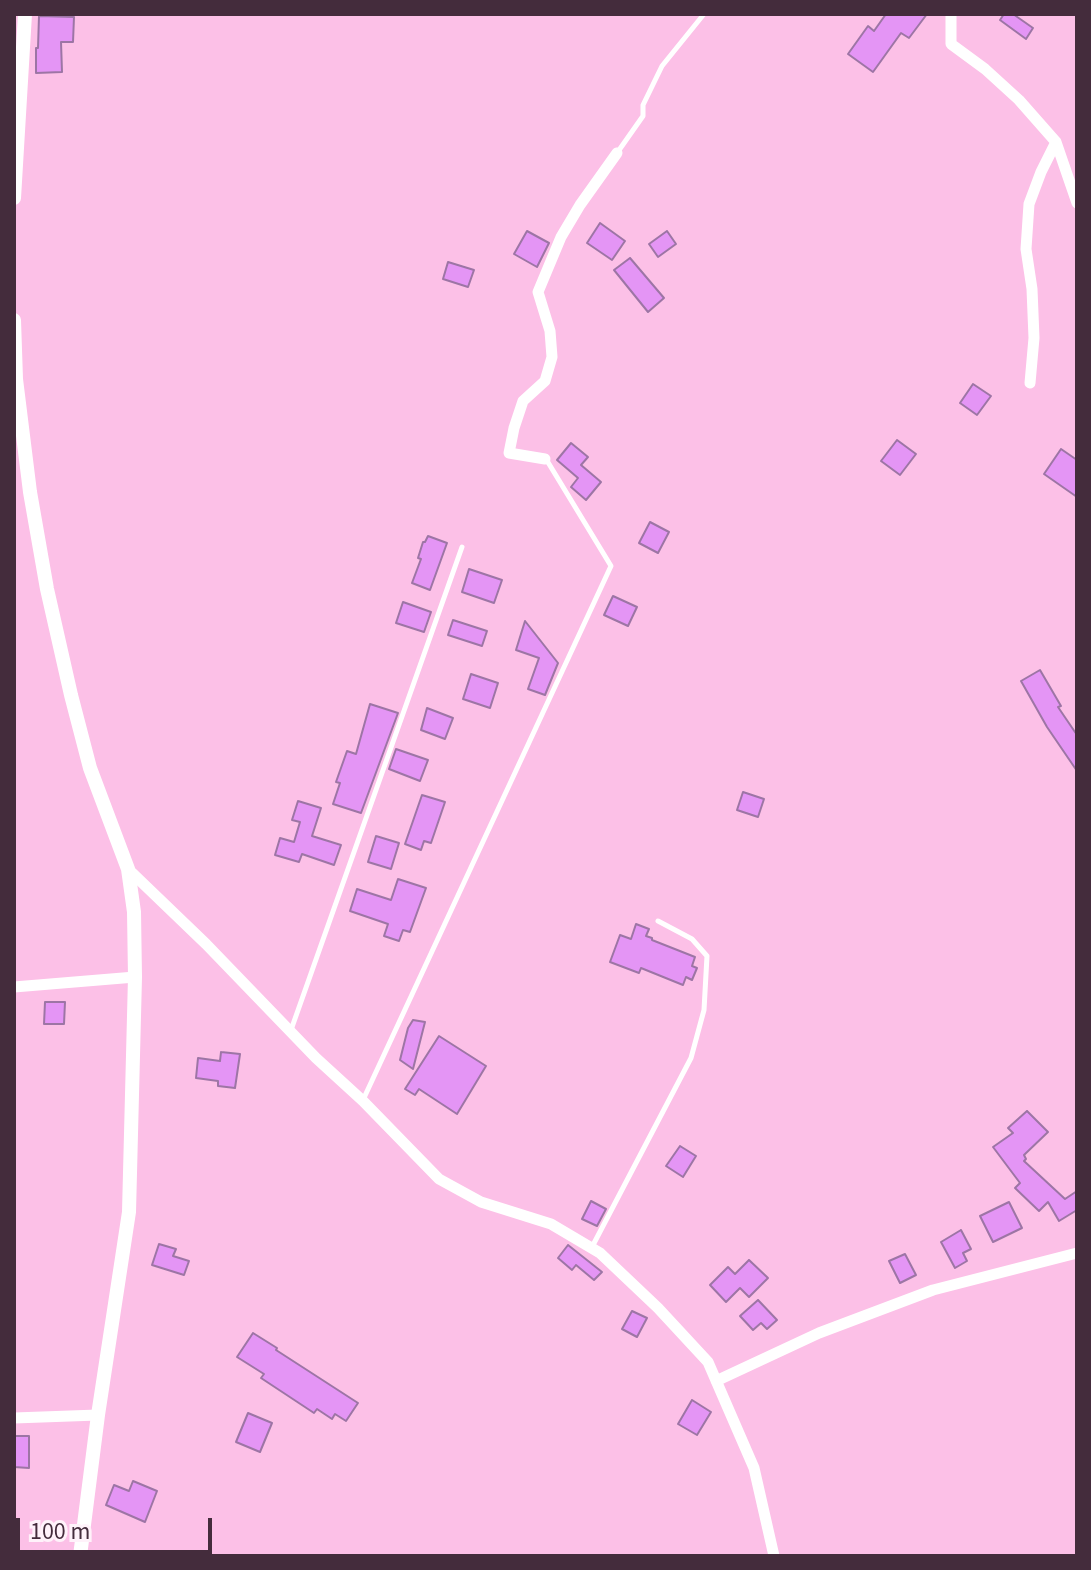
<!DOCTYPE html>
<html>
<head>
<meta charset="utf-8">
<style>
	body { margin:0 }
	#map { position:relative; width:1091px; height:1570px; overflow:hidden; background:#fcc0e7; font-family:"Source Sans 3",sans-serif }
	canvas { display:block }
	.frame { position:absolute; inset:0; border:16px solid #442c3c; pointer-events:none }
	.scale { position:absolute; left:16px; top:1518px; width:196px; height:36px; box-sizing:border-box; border:4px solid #442c3c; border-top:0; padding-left:10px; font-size:24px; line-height:28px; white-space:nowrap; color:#442c3c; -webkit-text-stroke:6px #fff2fa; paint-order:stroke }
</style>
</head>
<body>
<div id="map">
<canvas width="1091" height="1570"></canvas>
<div class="frame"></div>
<div class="scale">100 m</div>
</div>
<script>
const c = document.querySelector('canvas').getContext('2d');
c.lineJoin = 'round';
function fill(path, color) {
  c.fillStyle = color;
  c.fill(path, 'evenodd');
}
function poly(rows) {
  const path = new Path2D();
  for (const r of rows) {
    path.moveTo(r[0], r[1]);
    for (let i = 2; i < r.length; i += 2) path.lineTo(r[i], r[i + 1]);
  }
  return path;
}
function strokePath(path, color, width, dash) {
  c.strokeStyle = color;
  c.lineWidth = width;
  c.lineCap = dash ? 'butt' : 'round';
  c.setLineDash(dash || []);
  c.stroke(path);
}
const building = poly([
	[886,14,927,14,909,38,901,33,873,72,848,54,868,26,874,31,886,14],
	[1004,14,1013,14,1033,28,1026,39,1000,20,1004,14],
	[39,16,74,17,73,42,61,42,62,72,36,73,36,48,38,48,39,16],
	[600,223,625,241,612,260,587,243,600,223],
	[527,231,549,243,537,267,514,254,527,231],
	[667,231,676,244,658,257,649,244,667,231],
	[630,258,664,298,648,312,614,270,630,258],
	[448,262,474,270,468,287,443,279,448,262],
	[973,384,991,396,977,415,960,403,973,384],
	[897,440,916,454,900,475,881,461,897,440],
	[571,443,588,457,581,465,601,482,586,500,571,487,578,478,557,460,571,443],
	[1061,449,1077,460,1077,497,1044,474,1061,449],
	[650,522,669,532,658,553,639,543,650,522],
	[428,536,447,543,430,590,412,583,421,559,418,558,423,542,425,542,428,536],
	[469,569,502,580,494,603,462,592,469,569],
	[613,596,637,607,628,626,604,615,613,596],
	[403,602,431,612,424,632,396,623,403,602],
	[453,620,487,631,482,646,448,635,453,620],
	[525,621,558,663,545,695,528,689,539,658,516,650,525,621],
	[1040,670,1061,706,1058,707,1077,735,1077,771,1047,727,1021,681,1040,670],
	[471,674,498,683,490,708,463,699,471,674],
	[370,704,398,713,361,813,333,804,340,783,336,782,347,751,356,754,370,704],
	[427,708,453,718,445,739,421,730,427,708],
	[396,749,428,760,420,781,389,769,396,749],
	[743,792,764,799,758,817,737,810,743,792],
	[422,795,445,802,431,843,424,841,421,850,405,844,422,795],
	[298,801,321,808,312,836,341,845,334,865,302,854,299,862,275,855,280,838,294,842,300,822,292,820,298,801],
	[376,836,399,843,391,869,368,862,376,836],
	[398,879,426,888,410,932,403,930,399,941,384,936,388,924,350,911,357,889,391,900,398,879],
	[636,924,649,929,646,936,652,938,652,940,695,957,692,966,697,968,692,980,686,977,683,985,641,968,639,973,610,962,620,935,631,939,636,924],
	[45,1002,65,1002,64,1024,44,1024,45,1002],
	[413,1020,425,1022,413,1069,400,1060,408,1028,413,1020],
	[439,1036,486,1066,457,1114,419,1089,415,1095,405,1089,439,1036],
	[221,1052,240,1054,235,1088,218,1086,218,1081,196,1078,198,1058,220,1061,221,1052],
	[1027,1111,1048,1132,1024,1155,1026,1159,1024,1161,1065,1199,1077,1191,1077,1210,1059,1221,1048,1202,1039,1211,1015,1188,1020,1183,993,1147,1013,1133,1008,1128,1027,1111],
	[680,1146,696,1156,683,1177,666,1166,680,1146],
	[591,1201,606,1209,597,1226,582,1219,591,1201],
	[1009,1202,1022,1228,993,1242,980,1216,1009,1202],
	[961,1230,971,1249,963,1253,967,1261,955,1268,941,1242,961,1230],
	[159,1244,176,1249,173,1256,189,1261,184,1275,152,1265,159,1244],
	[568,1245,602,1272,594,1280,576,1265,572,1270,558,1258,568,1245],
	[905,1254,916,1275,900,1283,889,1261,905,1254],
	[749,1260,768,1278,749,1297,740,1288,726,1302,710,1285,728,1267,735,1274,749,1260],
	[758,1300,777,1320,767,1329,761,1323,753,1330,740,1316,758,1300],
	[632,1311,647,1318,637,1337,622,1329,632,1311],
	[253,1333,277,1348,276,1350,358,1403,346,1421,335,1414,332,1419,317,1409,314,1413,261,1378,264,1374,237,1357,253,1333],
	[692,1400,711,1412,697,1435,678,1424,692,1400],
	[248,1413,272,1423,260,1452,236,1442,248,1413],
	[14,1436,29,1436,29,1468,14,1467,14,1436],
	[133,1481,157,1491,145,1522,106,1505,114,1485,129,1491,133,1481]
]);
const service = poly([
	[617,153,643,116,643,105,662,66,704,14],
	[291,1030,462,547],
	[363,1100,611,566,546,459],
	[592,1247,691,1058,704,1010,707,956,692,939,658,921]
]);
const minor = poly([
	[951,14,951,44,985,69,1019,100,1056,142,1077,203],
	[1030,383,1034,338,1032,289,1026,249,1029,204,1041,172,1056,142],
	[545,459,509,453,514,428,523,401,545,381,552,357,550,331,538,292,561,237,580,205,617,153],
	[128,869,206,944,316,1058,363,1101,439,1179,481,1202,551,1224,600,1253,658,1308,708,1362,754,1468,774,1556],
	[14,987,135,977],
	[716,1381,819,1333,933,1290,1077,1253],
	[14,1418,98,1415]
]);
const tertiary = poly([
	[14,198,25,14],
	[14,320,16,379,30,492,47,589,71,695,90,768,128,869,134,912,135,977,129,1212,98,1415,80,1556]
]);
fill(building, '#e495f5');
strokePath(building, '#9d75a5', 2);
strokePath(service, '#fff', 5);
strokePath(minor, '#fff', 11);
strokePath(tertiary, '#fff', 14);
</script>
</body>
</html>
